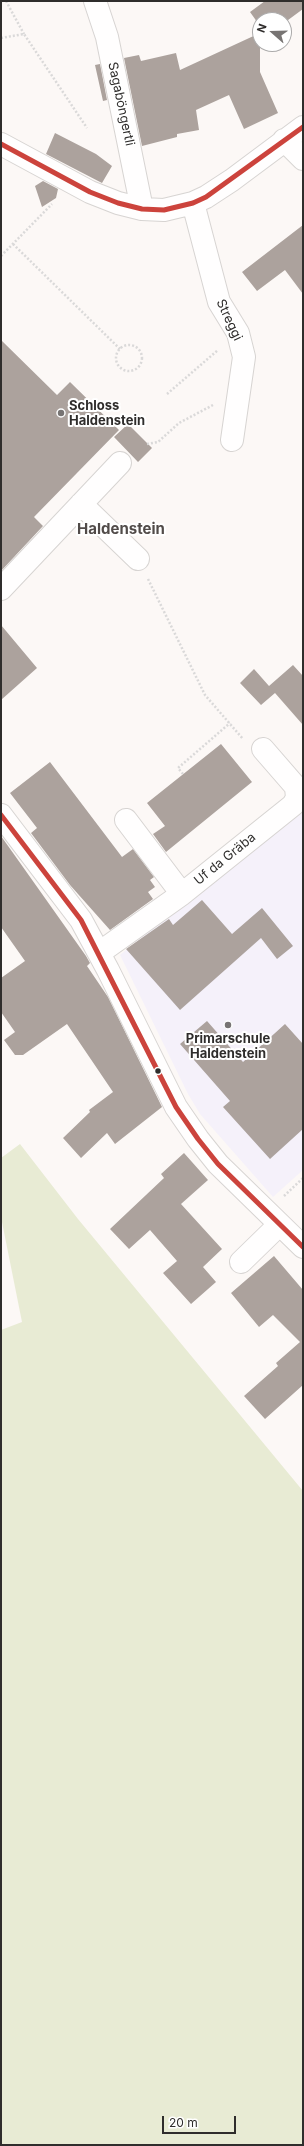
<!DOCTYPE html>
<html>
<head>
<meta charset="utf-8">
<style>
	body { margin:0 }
	#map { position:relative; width:304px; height:2146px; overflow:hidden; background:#fcf8f6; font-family:Inter,sans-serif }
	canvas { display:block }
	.frame { position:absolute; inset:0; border:2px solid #2f2d2c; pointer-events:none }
	.north { position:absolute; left:252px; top:12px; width:40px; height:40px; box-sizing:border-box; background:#fff; border:1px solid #acabab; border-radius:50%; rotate:290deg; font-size:11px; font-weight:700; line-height:16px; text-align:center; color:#2f2d2c }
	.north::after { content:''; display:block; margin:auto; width:14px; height:18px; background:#777473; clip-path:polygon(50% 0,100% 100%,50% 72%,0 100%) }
	.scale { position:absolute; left:162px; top:2116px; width:74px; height:18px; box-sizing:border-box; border:2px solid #2f2d2c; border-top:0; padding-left:5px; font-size:12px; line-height:14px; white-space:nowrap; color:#2f2d2c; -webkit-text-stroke:3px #fff; paint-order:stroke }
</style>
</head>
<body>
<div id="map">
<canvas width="304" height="2146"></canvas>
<div class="frame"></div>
<div class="north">N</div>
<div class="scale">20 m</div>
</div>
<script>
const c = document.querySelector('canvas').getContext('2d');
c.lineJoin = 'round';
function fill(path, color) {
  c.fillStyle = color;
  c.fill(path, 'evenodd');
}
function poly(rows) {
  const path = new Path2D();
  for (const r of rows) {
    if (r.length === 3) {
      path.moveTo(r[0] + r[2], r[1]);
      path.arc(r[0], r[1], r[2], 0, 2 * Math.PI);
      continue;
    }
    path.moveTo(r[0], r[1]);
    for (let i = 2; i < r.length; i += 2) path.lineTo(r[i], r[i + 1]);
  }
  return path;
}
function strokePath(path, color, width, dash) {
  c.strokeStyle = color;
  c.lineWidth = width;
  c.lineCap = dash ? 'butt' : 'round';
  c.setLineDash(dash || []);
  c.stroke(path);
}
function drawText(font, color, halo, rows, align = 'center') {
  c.font = font + ' Inter,sans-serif';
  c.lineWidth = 4;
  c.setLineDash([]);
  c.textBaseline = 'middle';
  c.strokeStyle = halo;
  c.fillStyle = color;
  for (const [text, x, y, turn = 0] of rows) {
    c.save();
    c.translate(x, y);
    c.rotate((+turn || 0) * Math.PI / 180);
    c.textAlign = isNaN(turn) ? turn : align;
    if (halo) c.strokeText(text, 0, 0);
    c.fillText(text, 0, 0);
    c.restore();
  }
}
const education = poly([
	[300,808,303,811,303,1170,273,1197,200,1114,188,1094,120,955]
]);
const green = poly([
	[20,1144,78,1219,303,1491,303,2145,1,2145,1,1330,22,1322,1,1217,1,1158]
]);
const building = poly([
	[265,1,303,1,303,9,284,23,284,20,260,20,260,26,250,12],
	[260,33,260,72,278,113,244,129,229,95,196,110,199,130,177,134,177,137,142,146,124,58,139,55,141,61,176,53,180,70],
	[100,64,107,100,103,101,95,65],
	[55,133,96,154,112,166,102,183,46,154],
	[43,181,58,189,56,198,42,207,35,186],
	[303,225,303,294,285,270,257,291,242,272],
	[1,340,57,395,70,382,119,430,34,517,43,526,1,571],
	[128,424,152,448,138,462,114,437],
	[1,625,37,668,1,700],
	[293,665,303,676,303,725,275,693,261,705,240,683,254,669,269,686],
	[221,744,252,782,166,852,153,834,165,826,147,803],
	[50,762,122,857,133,849,154,877,150,880,155,887,148,892,153,899,110,930,70,885,31,833,37,828,10,793],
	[1,836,86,956,90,963,87,966,108,997,162,1107,115,1144,107,1133,81,1158,63,1138,90,1112,89,1110,113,1092,67,1024,23,1055,15,1055,4,1040,15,1032,1,1012,1,978,25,961,1,927],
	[202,900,232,934,262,908,293,946,277,959,261,938,180,1010,126,949,169,919,173,925],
	[207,1021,243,1062,285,1024,303,1044,303,1129,270,1159,223,1107,230,1101,180,1044],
	[184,1153,208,1180,181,1204,222,1249,203,1267,216,1282,191,1304,163,1273,177,1261,150,1230,129,1249,110,1229,164,1178,161,1174],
	[274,1256,303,1290,303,1385,265,1419,244,1396,278,1366,276,1363,300,1342,273,1315,259,1327,231,1293]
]);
const path = poly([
	[6,1,24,34],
	[1,38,24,34,87,128],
	[13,244,120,349],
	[1,256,52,204],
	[129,358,13],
	[167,394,218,350],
	[147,444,158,442,179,423,213,405],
	[148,579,205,695,243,739],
	[183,774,178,768,230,723],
	[284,1196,303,1178]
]);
const minor = poly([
	[95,1,107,37,142,209],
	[284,140,303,159],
	[1,144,90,192,118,203,142,209,164,210,193,203,206,197,232,180,303,127],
	[193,203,219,302,238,333,244,357,232,440],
	[81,504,138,559],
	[1,589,120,463],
	[1,815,81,920,108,970,176,1107,198,1139,218,1164,303,1247],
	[126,820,182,894],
	[99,953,182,894,293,805,297,798,296,787,263,749],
	[241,1262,279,1225]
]);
const bus1 = poly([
	[1,144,90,192,118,203,142,209,164,210,193,203,206,197,303,127],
	[1,815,81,920,176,1107,198,1139,218,1164,303,1247]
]);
const markers = [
	[61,413,4,"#777473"],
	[228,1025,4,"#777473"],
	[158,1071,3.5,"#2f2d2c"]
];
const streetNames = [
	["Sagaböngertli",121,104,78],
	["Streggi",229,320,65],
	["Uf da Gräba",225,859,-39]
];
const poiNames = [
	["Schloss",69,406],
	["Haldenstein",69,421],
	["Primarschule",228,1039,"center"],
	["Haldenstein",228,1054,"center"]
];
const quarterNames = [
	["Haldenstein",121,529]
];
fill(education, '#f5f1fa');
fill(green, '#e8ebd4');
fill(building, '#aca29d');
strokePath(minor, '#d7d4d2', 24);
strokePath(path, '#dad9d9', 2.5, [2, 2]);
strokePath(minor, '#fffefe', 22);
strokePath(bus1, '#cc433c', 5);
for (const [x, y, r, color] of markers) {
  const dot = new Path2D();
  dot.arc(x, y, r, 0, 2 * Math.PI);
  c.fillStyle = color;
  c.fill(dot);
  strokePath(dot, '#fff', 1.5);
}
drawText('13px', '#2f2d2c', '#fff', streetNames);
drawText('bold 13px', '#2f2d2c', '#fff', poiNames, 'left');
drawText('bold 15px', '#514b49', '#fff', quarterNames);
</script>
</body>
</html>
